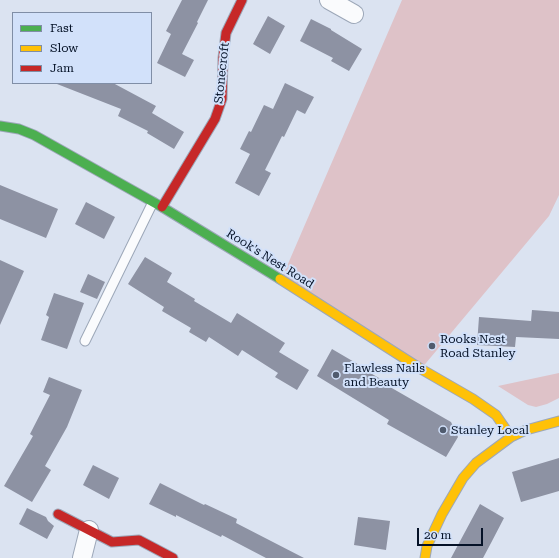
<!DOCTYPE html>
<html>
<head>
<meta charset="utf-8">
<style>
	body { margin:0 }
	#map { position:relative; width:559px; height:558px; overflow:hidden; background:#dbe3f1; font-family:"Roboto Serif",serif }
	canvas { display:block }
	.legend { position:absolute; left:12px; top:12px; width:140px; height:72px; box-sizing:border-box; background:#d2e1fa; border:1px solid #808ea6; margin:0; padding:5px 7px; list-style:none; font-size:12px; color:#051227 }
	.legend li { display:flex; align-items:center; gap:8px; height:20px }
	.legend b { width:20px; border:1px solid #808ea6 }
	.scale { position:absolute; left:417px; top:528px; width:66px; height:18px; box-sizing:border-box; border:2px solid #051227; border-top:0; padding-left:5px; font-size:12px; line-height:14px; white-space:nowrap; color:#051227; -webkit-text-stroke:3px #d2e1fa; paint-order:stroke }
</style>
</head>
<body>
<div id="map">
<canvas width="559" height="558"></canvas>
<ul class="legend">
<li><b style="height:5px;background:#4caf50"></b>Fast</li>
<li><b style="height:5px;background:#ffc107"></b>Slow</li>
<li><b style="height:5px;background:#c62828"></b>Jam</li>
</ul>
<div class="scale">20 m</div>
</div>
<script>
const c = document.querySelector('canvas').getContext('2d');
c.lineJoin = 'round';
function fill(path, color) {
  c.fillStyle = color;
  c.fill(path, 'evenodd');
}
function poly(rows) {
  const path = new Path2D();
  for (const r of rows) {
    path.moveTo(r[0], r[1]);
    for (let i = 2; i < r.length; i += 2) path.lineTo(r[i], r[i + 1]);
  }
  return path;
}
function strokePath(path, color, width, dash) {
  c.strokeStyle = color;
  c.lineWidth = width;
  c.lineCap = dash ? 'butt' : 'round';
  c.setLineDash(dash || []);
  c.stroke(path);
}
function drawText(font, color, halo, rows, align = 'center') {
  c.font = font + ' "Roboto Serif",serif';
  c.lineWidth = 4;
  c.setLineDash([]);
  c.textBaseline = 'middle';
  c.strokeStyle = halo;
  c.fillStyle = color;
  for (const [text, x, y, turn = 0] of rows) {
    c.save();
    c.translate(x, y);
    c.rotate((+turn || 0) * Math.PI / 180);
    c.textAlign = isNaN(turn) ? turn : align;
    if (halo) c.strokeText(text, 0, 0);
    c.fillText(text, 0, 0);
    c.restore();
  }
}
const green = poly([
	[402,0,559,0,559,195,549,216,421,369,281,280],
	[559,373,559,398,547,404,536,407,528,405,498,386]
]);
const building = poly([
	[182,0,208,0,197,22,198,23,182,54,194,60,185,77,157,63,171,34,166,31],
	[268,16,285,26,270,54,253,44],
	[311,19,331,29,331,30,362,49,349,71,331,61,333,58,300,41],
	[57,83,113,83,156,106,152,113,184,132,174,149,147,133,148,131,118,116,121,109,57,84],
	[285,83,314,97,305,114,297,110,284,137,282,136,265,170,271,173,259,196,235,183,250,154,240,149,249,131,251,132,264,105,273,109],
	[0,185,58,209,46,238,0,219],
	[86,202,115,217,104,239,75,224],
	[145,257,172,273,167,282,195,299,194,301,231,323,237,313,285,343,279,352,309,370,297,390,275,377,278,373,242,350,238,356,209,337,206,342,189,332,191,328,162,311,164,307,128,284],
	[0,260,24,271,0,325],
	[88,274,105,282,97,299,80,292],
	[54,293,84,303,67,349,41,340,49,317,46,315],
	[532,310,559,312,559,339,516,337,515,347,477,345,479,317,531,321],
	[332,349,361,366,360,367,391,385,390,387,451,422,458,437,446,457,387,424,389,420,317,376],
	[49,377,82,390,67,427,45,466,51,470,32,502,4,486,33,436,30,434,50,395,43,392],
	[559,458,559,491,521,502,512,472],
	[93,465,119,478,109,499,83,485],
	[160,483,204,505,205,504,237,519,236,523,304,558,266,558,222,535,221,537,176,515,176,517,149,504],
	[480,504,504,518,491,543,483,558,451,558],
	[27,508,46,517,48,521,54,526,47,539,19,524],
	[358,517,390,521,386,550,354,545]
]);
const lane = poly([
	[85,341,153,202]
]);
const street = poly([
	[329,0,354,14],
	[82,558,89,530]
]);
const fast = poly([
	[0,126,19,129,34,135,162,207,280,279]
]);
const slow = poly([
	[280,279,421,369,473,399,496,415,511,437],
	[425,558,427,546,442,514,463,478,476,463,511,437,526,430,559,421]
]);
const jam = poly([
	[162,207,215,119,222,99,223,58,226,33,242,0],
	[58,514,112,542,139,540,173,558]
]);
const markers = [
	[432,346,4,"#505b6e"],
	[336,375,4,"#505b6e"],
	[443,430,4,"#505b6e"]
];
const streetNames = [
	["Stonecroft",222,73,-84],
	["Rook's Nest Road",270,259,32]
];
const poiNames = [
	["Rooks Nest",440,339],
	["Road Stanley",440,353],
	["Flawless Nails",344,368],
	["and Beauty",344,382],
	["Stanley Local",451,430]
];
fill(green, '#dec2c8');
fill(building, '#8d92a3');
strokePath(lane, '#9ca7b8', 11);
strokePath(street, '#9ca7b8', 20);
strokePath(fast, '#9ca7b8', 11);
strokePath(slow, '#9ca7b8', 11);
strokePath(jam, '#9ca7b8', 11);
strokePath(lane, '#fafbfd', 9);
strokePath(street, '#fafbfd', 18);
strokePath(fast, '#4caf50', 9);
strokePath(slow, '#ffc107', 9);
strokePath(jam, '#c62828', 9);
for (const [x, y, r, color] of markers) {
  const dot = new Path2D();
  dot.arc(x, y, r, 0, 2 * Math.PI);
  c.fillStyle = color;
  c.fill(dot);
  strokePath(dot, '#d2e1fa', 1.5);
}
drawText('12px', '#051227', '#d2e1fa', streetNames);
drawText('12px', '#051227', '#d2e1fa', poiNames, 'left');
</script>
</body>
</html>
